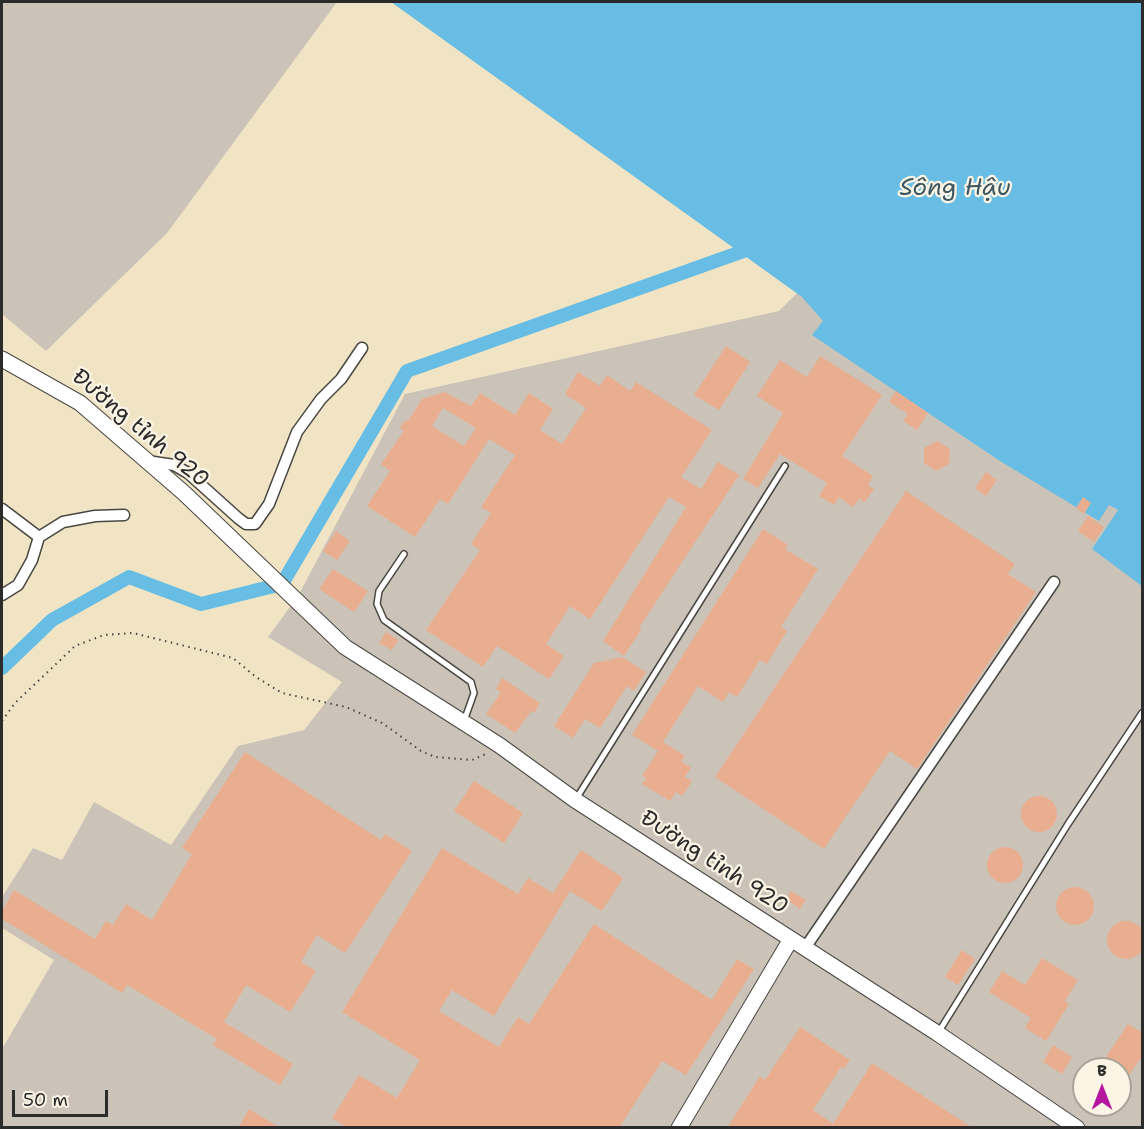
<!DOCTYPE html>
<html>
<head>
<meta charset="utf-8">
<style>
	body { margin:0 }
	#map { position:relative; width:1144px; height:1129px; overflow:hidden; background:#f0e4c5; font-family:"Shantell Sans",sans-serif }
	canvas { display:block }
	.frame { position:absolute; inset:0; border:3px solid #2b2b2b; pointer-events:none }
	.north { position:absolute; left:1072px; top:1057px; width:60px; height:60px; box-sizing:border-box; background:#fcf5e5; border:2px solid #a8a49b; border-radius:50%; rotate:0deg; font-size:16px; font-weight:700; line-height:24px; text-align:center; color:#2b2b2b }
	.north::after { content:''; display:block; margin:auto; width:21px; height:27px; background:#b5179e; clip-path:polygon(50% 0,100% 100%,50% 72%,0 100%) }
	.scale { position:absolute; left:12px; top:1090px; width:96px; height:27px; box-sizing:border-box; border:3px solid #2b2b2b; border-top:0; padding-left:8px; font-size:18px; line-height:21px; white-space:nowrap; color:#2b2b2b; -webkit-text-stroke:4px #fcf5e5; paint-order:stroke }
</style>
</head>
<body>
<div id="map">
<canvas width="1144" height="1129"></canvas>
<div class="frame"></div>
<div class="north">B</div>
<div class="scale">50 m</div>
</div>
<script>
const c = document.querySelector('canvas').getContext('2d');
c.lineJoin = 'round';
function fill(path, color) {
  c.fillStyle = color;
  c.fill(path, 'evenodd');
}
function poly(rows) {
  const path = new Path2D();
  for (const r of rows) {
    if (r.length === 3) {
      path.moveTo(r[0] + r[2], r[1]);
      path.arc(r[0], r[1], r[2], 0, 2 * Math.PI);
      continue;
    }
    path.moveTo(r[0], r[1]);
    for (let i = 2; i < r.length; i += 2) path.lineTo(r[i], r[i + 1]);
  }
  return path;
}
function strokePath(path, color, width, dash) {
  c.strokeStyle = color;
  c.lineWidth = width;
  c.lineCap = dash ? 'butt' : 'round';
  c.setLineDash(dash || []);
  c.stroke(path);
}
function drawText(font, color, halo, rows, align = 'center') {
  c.font = font + ' "Shantell Sans",sans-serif';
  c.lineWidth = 4.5;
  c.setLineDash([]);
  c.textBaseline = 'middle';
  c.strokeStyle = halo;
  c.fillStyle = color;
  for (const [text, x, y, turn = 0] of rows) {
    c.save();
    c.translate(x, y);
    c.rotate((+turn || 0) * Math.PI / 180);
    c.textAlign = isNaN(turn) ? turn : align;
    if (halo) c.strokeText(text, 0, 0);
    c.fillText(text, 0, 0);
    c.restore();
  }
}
const industrial = poly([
	[2,2,337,2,167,233,46,351,2,314],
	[804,286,1142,514,1142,1127,2,1127,2,1049,54,960,2,928,2,897,33,848,62,860,94,802,171,845,238,746,304,730,342,682,268,637,298,596,405,394,779,311],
	[1084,1069,1120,1069,1120,1105,1084,1105]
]);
const water = poly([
	[391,2,1142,2,1142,586,1092,549,1118,510,1109,505,1099,521,1000,461,812,335,823,321,802,297]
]);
const canal = poly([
	[2,668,52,620,129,577,201,604,282,584,407,371,755,247]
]);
const building = poly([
	[726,346,750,362,719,410,694,395],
	[820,356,882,395,842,456,873,476,868,485,874,489,865,502,859,499,853,507,839,497,834,505,819,496,827,483,780,454,758,488,743,479,783,413,757,396,780,360,807,377],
	[578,372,600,386,607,375,630,391,636,382,712,430,681,477,701,489,718,462,739,475,639,628,641,630,624,656,603,641,686,507,669,497,590,619,570,606,546,644,564,656,549,679,497,646,483,667,426,630,480,550,471,544,491,513,481,507,515,455,489,439,448,504,440,499,415,537,367,506,390,471,381,464,404,431,400,428,405,420,408,421,422,399,444,392,471,406,480,393,515,415,529,393,553,409,540,430,562,444,586,408,565,394],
	[443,408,476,428,464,446,432,426],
	[896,391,928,413,917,430,903,421,908,414,889,402],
	[937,441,950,449,949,464,936,471,924,463,924,448],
	[986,472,997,480,986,496,975,488],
	[906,491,1015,564,1008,574,1036,592,917,769,890,751,824,849,715,777],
	[1083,497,1091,503,1084,514,1076,508],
	[1088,516,1104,527,1094,542,1078,531],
	[763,529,788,545,785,549,818,569,781,627,787,631,767,664,760,660,737,697,729,692,723,702,698,686,663,742,685,756,681,761,691,768,685,777,692,781,682,796,676,792,670,801,642,784,646,778,642,776,658,751,632,735],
	[336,531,350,541,337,560,323,551],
	[333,569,368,591,354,612,319,589],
	[386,632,398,640,392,650,379,643],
	[622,657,646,672,634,691,627,686,600,728,585,719,573,738,554,726,594,663],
	[502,678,540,703,534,713,531,711,515,733,486,714,501,692,496,689],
	[245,752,381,840,385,834,412,851,345,953,317,935,301,962,316,971,290,1012,246,985,224,1022,293,1064,280,1085,213,1045,217,1039,127,985,122,993,2,919,2,911,14,890,95,939,106,921,113,925,126,904,152,920,192,854,182,848],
	[474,781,523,813,504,843,454,811],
	[1039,814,18],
	[1005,865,18],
	[442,848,518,894,528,878,553,893,581,850,623,878,602,911,570,891,494,1016,452,990,439,1011,499,1047,518,1017,529,1024,594,924,712,1000,737,959,754,969,686,1075,662,1061,619,1128,348,1128,332,1118,359,1075,397,1098,420,1060,342,1012],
	[1075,906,19],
	[791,891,806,900,800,909,786,899],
	[1126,940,19],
	[962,950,975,959,958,985,945,977],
	[1042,958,1078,980,1065,1001,1069,1004,1046,1041,1025,1028,1031,1018,989,992,1002,971,1025,985],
	[1128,1024,1143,1033,1143,1055,1126,1079,1120,1075,1120,1069,1111,1069,1102,1063],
	[800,1027,850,1060,844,1069,841,1067,813,1110,833,1124,872,1063,973,1128,727,1128,760,1076,765,1080],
	[1053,1045,1072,1057,1062,1074,1043,1062],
	[249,1109,280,1128,238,1128]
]);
const path = poly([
	[2,721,15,703,75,646,104,635,133,633,233,658,256,677,282,693,346,707,382,723,421,751,435,757,472,760,488,753]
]);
const lane = poly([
	[404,554,379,591,377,604,384,620,471,682,474,693,464,721],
	[576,799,785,466],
	[938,1033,1068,824,1142,713]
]);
const street = poly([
	[147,461,174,465,188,473,238,518,246,524,255,524,269,504,297,432,321,399,341,379,362,348],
	[2,509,39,537],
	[2,595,18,585,32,560,39,537,63,522,95,516,124,515],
	[805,948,1054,582]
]);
const secondary = poly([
	[2,359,80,403,184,493,345,647,499,745,575,800,937,1033,1077,1128],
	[679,1128,791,939]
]);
const streetNames = [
	["Đường tỉnh 920",140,429,40],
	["Đường tỉnh 920",714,863,33]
];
const waterNames = [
	["Sông Hậu",955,189]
];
fill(industrial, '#cbc3b8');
fill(water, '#67bde3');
strokePath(canal, '#67bde3', 14);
fill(building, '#e9ae90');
strokePath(lane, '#494742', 8);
strokePath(street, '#494742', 13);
strokePath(secondary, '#494742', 17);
strokePath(path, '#494742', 2, [1.5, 4.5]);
strokePath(lane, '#fff', 5);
strokePath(street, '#fff', 10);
strokePath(secondary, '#fff', 15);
drawText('22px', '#2b2b2b', '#fcf5e5', streetNames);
drawText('italic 24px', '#3d5762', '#fcf5e5', waterNames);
</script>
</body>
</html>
